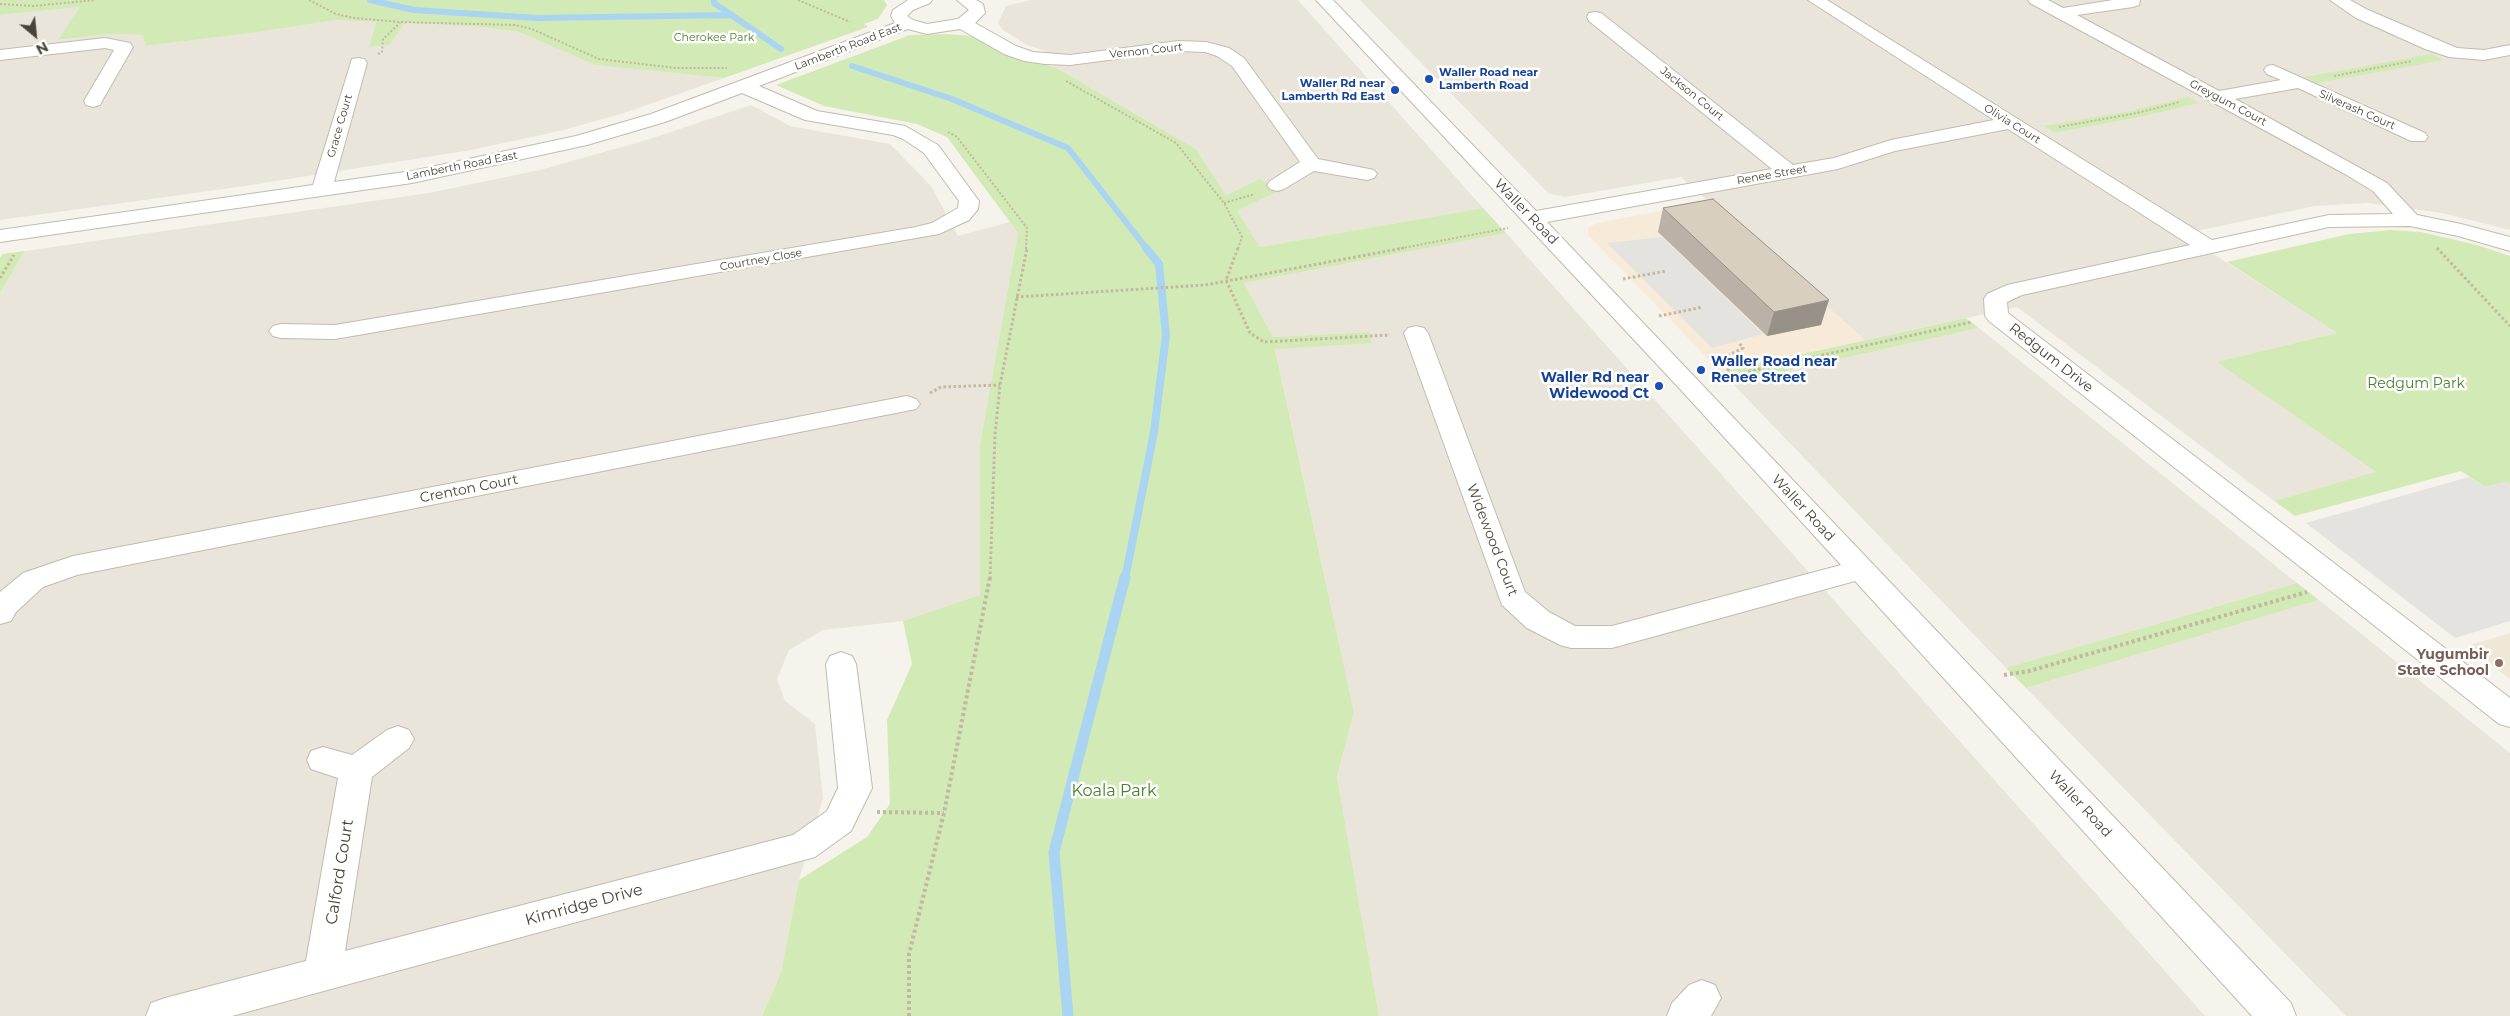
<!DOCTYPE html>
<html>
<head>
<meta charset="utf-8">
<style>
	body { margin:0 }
	#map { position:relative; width:2510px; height:1016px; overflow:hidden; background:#f6f3ec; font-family:Montserrat,sans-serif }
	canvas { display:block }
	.north { position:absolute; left:10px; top:10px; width:50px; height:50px; -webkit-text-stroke:4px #fff; paint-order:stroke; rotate:152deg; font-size:14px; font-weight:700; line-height:20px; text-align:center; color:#4b4439 }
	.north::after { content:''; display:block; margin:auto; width:18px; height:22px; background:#4b4439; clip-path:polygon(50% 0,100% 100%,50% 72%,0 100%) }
</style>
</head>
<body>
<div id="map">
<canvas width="2510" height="1016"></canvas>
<div class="north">N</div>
</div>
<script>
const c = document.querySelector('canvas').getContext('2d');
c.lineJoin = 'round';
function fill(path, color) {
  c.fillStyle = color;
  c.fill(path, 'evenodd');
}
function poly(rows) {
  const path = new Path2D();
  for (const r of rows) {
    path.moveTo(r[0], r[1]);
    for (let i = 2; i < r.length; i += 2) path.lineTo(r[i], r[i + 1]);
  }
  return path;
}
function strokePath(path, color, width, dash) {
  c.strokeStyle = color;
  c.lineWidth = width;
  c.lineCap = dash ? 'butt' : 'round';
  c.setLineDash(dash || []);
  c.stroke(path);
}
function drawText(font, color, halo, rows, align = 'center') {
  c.font = font + ' Montserrat,sans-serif';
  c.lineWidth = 5;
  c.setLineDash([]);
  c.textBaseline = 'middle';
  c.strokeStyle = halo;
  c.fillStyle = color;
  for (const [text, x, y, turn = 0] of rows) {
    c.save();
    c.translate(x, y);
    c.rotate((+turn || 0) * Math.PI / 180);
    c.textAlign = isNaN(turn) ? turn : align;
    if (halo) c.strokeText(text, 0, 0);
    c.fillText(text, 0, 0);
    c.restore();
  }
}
const residential = poly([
	[1031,0,1298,0,1483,208,1260,247,1237,211,1281,189,1259,179,1226,195,1196,149,1055,67,1045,51,1027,45,1003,30,998,23,1006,6],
	[1360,0,2510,0,2510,230,2442,213,2368,203,2315,206,2182,234,2337,333,2218,362,2377,473,2274,501,2017,307,1865,340,1681,177,1565,197,1548,193],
	[2198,103,2141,117,2054,133,2044,127,2130,111],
	[81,7,59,40,110,34,143,35,145,46,259,32,336,20,376,22,369,47,389,45,404,23,482,27,519,32,595,65,724,78,627,112,564,130,471,150,245,186,0,220,0,15],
	[751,105,790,126,890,144,931,186,958,236,1010,222,1018,233,980,444,980,595,903,621,823,630,789,650,777,679,785,701,815,724,823,798,799,880,781,972,762,1016,0,1016,0,293,25,251,429,193,540,170,650,139],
	[1506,233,2205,1016,1379,1016,1337,777,1354,712,1275,348,1372,342,1369,332,1273,337,1244,283],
	[1979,328,2297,583,2006,668,1732,383],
	[2319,600,2510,753,2510,1016,2346,1016,2026,688]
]);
const commercial = poly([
	[1709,202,1865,340,1721,372,1588,235,1588,228,1597,223]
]);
const education = poly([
	[2510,633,2510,679,2467,646]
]);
const green = poly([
	[0,0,884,0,887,5,878,19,864,24,868,27,724,78,595,65,519,32,482,27,405,23,389,45,369,47,376,22,336,20,259,32,145,46,143,35,110,34,58,40,80,7,0,15],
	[946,34,973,36,1005,55,1055,67,1196,149,1226,195,1259,179,1282,189,1237,211,1260,247,1483,208,1506,233,1244,283,1273,337,1369,332,1372,343,1275,349,1354,712,1337,777,1379,1016,762,1016,781,972,799,880,867,837,890,804,887,720,912,664,903,621,980,595,980,444,1018,233,947,137,917,124,824,106,776,85,910,35],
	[2431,54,2444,60,2317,83,2305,77],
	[2188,97,2199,103,2141,117,2054,133,2043,126,2130,111],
	[2391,230,2421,232,2477,245,2510,256,2510,485,2505,482,2485,487,2461,471,2295,516,2274,501,2376,472,2217,362,2337,333,2227,262,2349,234],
	[25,251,0,293,0,258,3,254],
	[1966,318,1979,328,1732,383,1721,372],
	[2297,583,2319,600,2026,688,2006,668]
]);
const parking = poly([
	[1662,237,1763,334,1712,348,1607,243],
	[2469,477,2485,487,2505,482,2510,485,2510,621,2455,638,2306,523]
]);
const streamFar2 = poly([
	[370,0,414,10,538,18,731,15],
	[714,0,714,3,781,49],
	[852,66,952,99,1068,148,1147,249]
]);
const streamFar1 = poly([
	[1125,579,1154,432,1166,335,1159,264,1146,248]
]);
const stream = poly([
	[1068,1016,1054,852,1125,577]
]);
const pathFar2 = poly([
	[309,0,336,14,354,18,400,22,515,25,532,29,599,59,676,68,727,68],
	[798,0,850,22],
	[0,4,33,6,95,0],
	[378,54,382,52,383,39,400,23],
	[2334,76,2412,61],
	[1066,81,1176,143,1224,203,1242,237,1238,249],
	[2059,127,2137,113,2180,102],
	[948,132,957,137,1027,228,1026,249],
	[1224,203,1255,194],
	[1397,249,1508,228]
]);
const pathFar1 = poly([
	[1238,248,1226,280,1250,333,1264,342,1390,335],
	[2437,248,2510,326],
	[0,278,14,255],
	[1623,279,1666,271],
	[1016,297,1205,285,1404,248],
	[1659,316,1703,307],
	[1729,376,1727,360,1729,355,1743,348,1739,343],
	[1719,378,1972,322],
	[930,393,941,387,1000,385],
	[990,579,995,435,1000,385,1027,248]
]);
const path = poly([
	[2004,675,2029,671,2307,592],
	[877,812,944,813],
	[909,1016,909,954,944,813,990,577]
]);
const minor = poly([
	[908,0,932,0,930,3,913,10,907,16,913,20,927,24,958,19,969,10,957,0,976,0,983,4,985,13,975,23,1016,46,1033,52,1070,55,1178,41,1206,42,1229,48,1244,58,1318,159,1374,170,1377,174,1374,178,1367,180,1314,171,1284,189,1277,191,1270,189,1267,185,1270,181,1300,162,1232,66,1217,56,1205,52,1178,51,1070,65,1045,64,1024,61,1004,54,960,29,927,34,908,29,759,86,817,111,905,126,938,145,979,201,978,209,969,220,939,234,335,339,281,338,273,336,269,331,273,326,281,324,335,325,916,227,932,223,958,208,959,201,924,153,903,139,893,135,805,120,742,93,665,122,587,145,412,183,0,242,0,230,313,185,352,59,358,58,364,59,367,63,334,182,412,171,576,136,651,114,895,23,891,16,893,10,908,0],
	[1316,0,1333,0,1536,211,1772,169,1589,21,1587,17,1589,13,1595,12,1601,13,1793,165,1834,158,1891,140,1994,120,1808,0,1827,0,2212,240,2329,215,2393,214,2373,191,2345,174,2030,3,2028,0,2048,0,2063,8,2113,0,2140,0,2139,5,2133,7,2077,15,2219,91,2281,80,2267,74,2264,70,2267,66,2273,65,2425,133,2428,137,2425,141,2411,141,2298,88,2235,99,2387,183,2417,215,2461,224,2510,237,2510,251,2458,236,2410,226,2329,227,2022,295,2007,302,2008,313,2510,698,2510,727,2499,724,1989,321,1985,316,1984,299,1987,294,2007,285,2190,245,2008,129,1895,151,1838,169,1547,222,2291,1003,2296,1016,2252,1016,1855,581,1612,648,1571,648,1560,645,1527,628,1502,605,1404,333,1408,328,1416,326,1424,328,1428,333,1525,592,1549,612,1575,626,1612,626,1841,565,1680,389,1316,0],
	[2330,0,2350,0,2368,10,2457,48,2484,50,2510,45,2510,55,2484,60,2449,57,2425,49,2356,18,2330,0],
	[105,38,130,43,133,47,102,101,100,105,93,107,86,105,84,101,114,50,105,48,0,60,0,50,105,38],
	[907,396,916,399,920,404,916,409,77,575,43,587,16,612,11,621,0,624,0,592,23,573,73,556,907,396],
	[841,652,852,656,856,664,872,788,851,831,815,857,232,1016,146,1016,151,1003,165,998,306,961,338,778,311,769,307,760,311,751,323,747,352,755,387,730,398,726,409,730,414,739,409,748,372,777,345,951,793,835,827,811,838,788,826,664,830,656,841,652],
	[1702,980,1715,985,1721,998,1711,1016,1667,1016,1672,1003,1689,985,1702,980]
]);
const wall = poly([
	[1663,208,1821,325,1767,336,1658,232]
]);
const shadedWall = poly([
	[1829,300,1821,325,1767,336,1774,312]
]);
const building = poly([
	[1713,199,1829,300,1774,312,1663,208,1713,199]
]);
const markers = [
	[1429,79,5,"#1a4fb4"],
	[1395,90,5,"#1a4fb4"],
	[1701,370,5,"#1a4fb4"],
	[1659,386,5,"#1a4fb4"],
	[2499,663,5,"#8d6e63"]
];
const farParknames = [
	["Cherokee Park",714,38]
];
const farStreetnames = [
	["Lamberth Road East",848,47,-21],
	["Vernon Court",1146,51,-6],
	["Jackson Court",1692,94,39],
	["Greygum Court",2228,103,28],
	["Silverash Court",2357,110,24],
	["Olivia Court",2012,124,32],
	["Grace Court",340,126,-74],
	["Lamberth Road East",462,166,-11],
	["Renee Street",1772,175,-10],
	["Courtney Close",761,260,-10]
];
const farTransitnames = [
	["Waller Road near",1439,73],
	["Lamberth Road",1439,86],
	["Waller Rd near",1385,84,"right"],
	["Lamberth Rd East",1385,97,"right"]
];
const streetNames = [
	["Waller Road",1526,212,46],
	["Redgum Drive",2051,358,38],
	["Crenton Court",469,489,-11],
	["Waller Road",1803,508,47],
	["Widewood Court",1492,540,69],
	["Waller Road",2080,804,47]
];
const transitNames = [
	["Waller Road near",1711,362],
	["Renee Street",1711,378],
	["Waller Rd near",1649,378,"right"],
	["Widewood Ct",1649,394,"right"]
];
const parkNames = [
	["Redgum Park",2416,384]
];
const educationNames = [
	["Yugumbir",2489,655],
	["State School",2489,671]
];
const nearParknames = [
	["Koala Park",1114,791]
];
const nearStreetnames = [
	["Calford Court",340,872,-81],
	["Kimridge Drive",584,905,-15]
];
fill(residential, '#eae5da');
fill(commercial, '#f7ead8');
fill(education, '#efe8d6');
fill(green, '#d2eab5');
fill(parking, '#e5e3e0');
strokePath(streamFar2, '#a9d4f2', 6);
strokePath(streamFar1, '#a9d4f2', 8);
strokePath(stream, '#a9d4f2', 11);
strokePath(minor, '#c2bbae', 2);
strokePath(pathFar2, '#c4b79f', 2, [2, 2]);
strokePath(pathFar1, '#c4b79f', 3, [2.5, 2.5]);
strokePath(path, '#c4b79f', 4, [3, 3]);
fill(minor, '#fff');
fill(wall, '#bab2a6');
fill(shadedWall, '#979187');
fill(building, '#d8cfc1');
strokePath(building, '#979187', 1);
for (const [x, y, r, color] of markers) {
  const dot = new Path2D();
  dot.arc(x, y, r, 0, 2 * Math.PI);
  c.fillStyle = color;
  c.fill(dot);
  strokePath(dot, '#fff', 2);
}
drawText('11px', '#4a7f2a', '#fff', farParknames);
drawText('11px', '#4b4439', '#fff', farStreetnames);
drawText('bold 11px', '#164399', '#fff', farTransitnames, 'left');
drawText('14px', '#4b4439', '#fff', streetNames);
drawText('bold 14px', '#164399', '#fff', transitNames, 'left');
drawText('14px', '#4a7f2a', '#fff', parkNames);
drawText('bold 14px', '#785e54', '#fff', educationNames, 'right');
drawText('16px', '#4a7f2a', '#fff', nearParknames);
drawText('16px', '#4b4439', '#fff', nearStreetnames);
</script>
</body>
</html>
